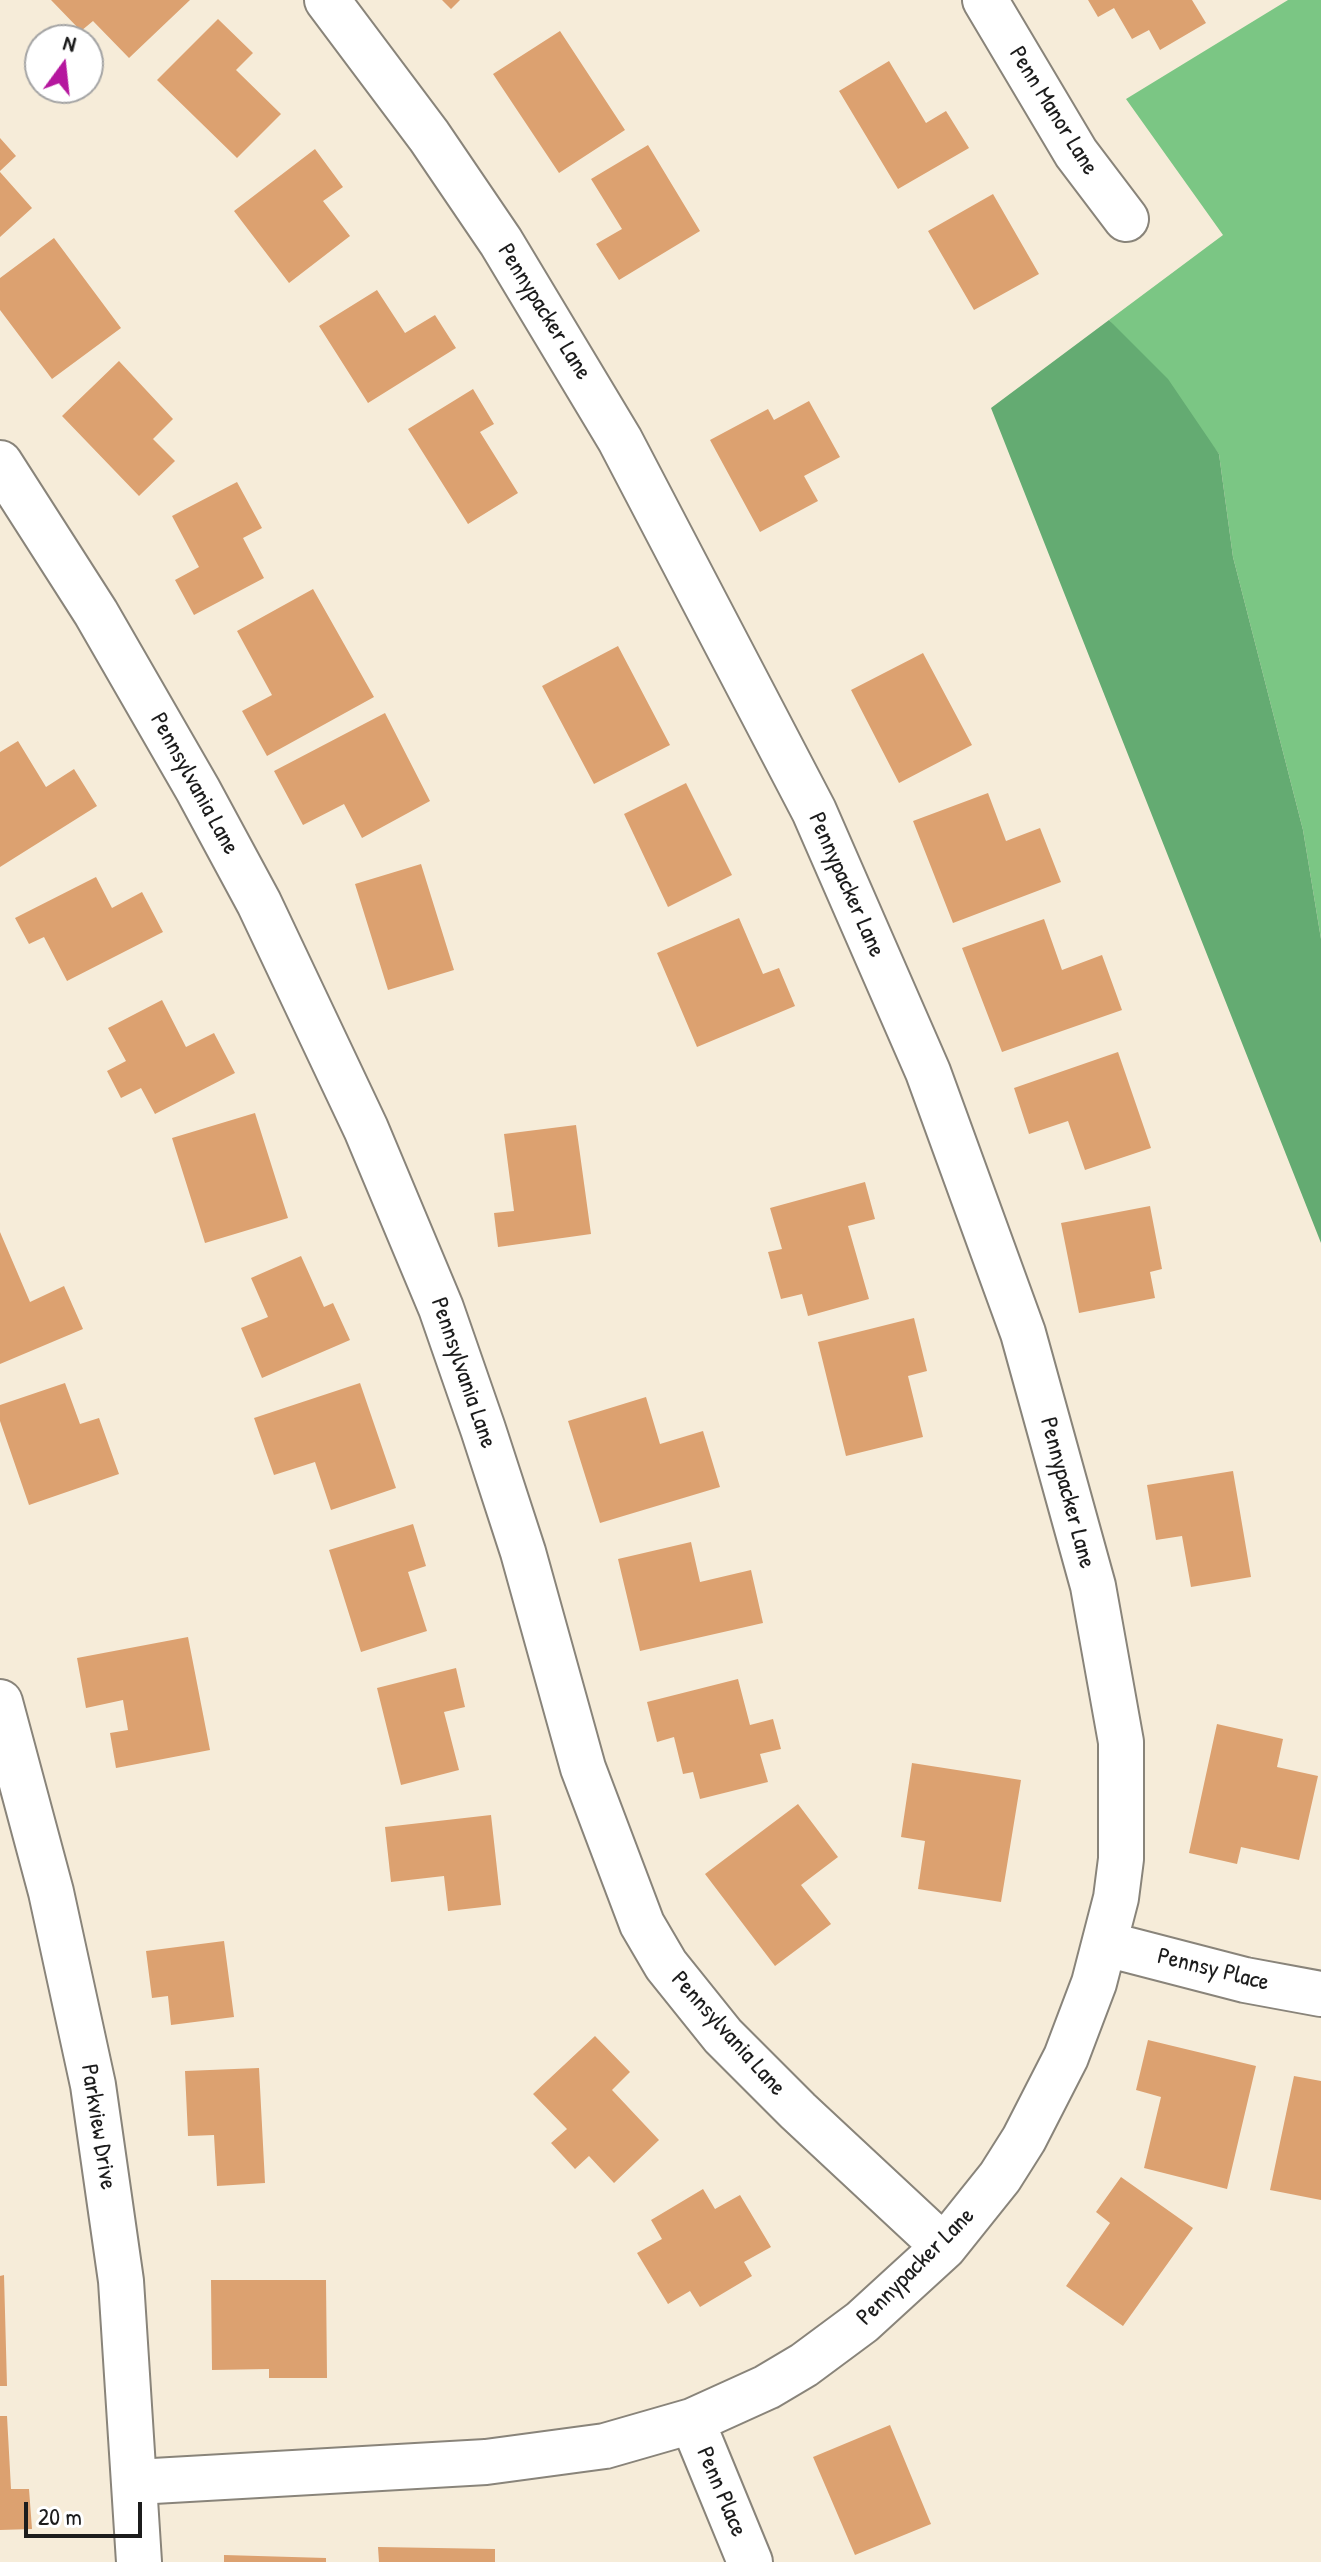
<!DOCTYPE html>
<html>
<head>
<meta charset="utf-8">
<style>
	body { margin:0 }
	#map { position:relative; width:1321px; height:2562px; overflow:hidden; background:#f6ecd9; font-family:"Patrick Hand",sans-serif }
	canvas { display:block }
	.north { position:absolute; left:24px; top:24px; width:80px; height:80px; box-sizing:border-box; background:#fff; border:2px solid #a4a4a4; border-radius:50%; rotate:15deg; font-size:22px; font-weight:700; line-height:32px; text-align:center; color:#1c1c1c }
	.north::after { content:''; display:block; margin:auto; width:28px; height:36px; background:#b5179e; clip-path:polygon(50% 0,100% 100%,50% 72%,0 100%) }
	.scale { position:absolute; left:24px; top:2502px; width:118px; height:36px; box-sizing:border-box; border:4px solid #1c1c1c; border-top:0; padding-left:10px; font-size:24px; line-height:28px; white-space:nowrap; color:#1c1c1c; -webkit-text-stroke:6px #fff; paint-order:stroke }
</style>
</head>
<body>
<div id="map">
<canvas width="1321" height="2562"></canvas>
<div class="north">N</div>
<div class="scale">20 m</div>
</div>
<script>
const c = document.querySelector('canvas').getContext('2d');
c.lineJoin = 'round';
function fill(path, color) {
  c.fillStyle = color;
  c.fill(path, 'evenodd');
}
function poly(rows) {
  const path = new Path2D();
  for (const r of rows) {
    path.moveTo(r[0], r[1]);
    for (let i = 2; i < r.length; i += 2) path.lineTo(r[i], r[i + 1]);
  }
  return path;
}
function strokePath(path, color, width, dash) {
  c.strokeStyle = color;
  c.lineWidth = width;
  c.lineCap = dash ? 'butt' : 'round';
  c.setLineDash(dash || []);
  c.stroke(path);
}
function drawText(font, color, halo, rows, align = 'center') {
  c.font = font + ' "Patrick Hand",sans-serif';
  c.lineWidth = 6;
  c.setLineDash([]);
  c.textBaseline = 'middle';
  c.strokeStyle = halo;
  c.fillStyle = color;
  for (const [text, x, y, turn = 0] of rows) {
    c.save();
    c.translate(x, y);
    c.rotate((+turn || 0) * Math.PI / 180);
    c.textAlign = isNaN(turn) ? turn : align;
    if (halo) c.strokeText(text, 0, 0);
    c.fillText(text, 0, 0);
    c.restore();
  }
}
const green = poly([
	[1288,0,1321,0,1321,939,1303,830,1233,557,1219,454,1109,320,1223,235,1126,99]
]);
const forest = poly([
	[1109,320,1168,379,1219,454,1233,557,1303,830,1321,939,1321,1243,991,408]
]);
const building = poly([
	[51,0,190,0,129,58,93,21,81,31],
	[442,0,460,0,451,9],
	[1088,0,1192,0,1206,23,1160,50,1149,30,1132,39,1114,8,1098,17],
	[218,19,253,53,236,70,281,114,237,158,157,80],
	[560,31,625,130,559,173,493,74],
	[889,61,926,123,946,111,969,148,898,189,839,91],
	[0,138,16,156,0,171],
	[648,145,700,231,619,280,596,244,622,229,591,179],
	[315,149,343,187,323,201,350,236,289,283,234,211],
	[0,172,32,208,0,237],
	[993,194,1039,274,974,310,928,231],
	[54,238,121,328,52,379,0,310,0,278],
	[377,290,405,333,435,315,456,348,368,403,319,326],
	[119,361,173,419,153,439,175,461,139,496,62,416],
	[473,389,494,424,480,432,518,493,468,524,408,429],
	[809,401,840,457,804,476,818,501,760,532,710,440,768,409,774,420],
	[237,482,262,528,243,538,264,578,194,615,175,580,199,567,172,516],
	[313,589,374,697,267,756,242,711,272,695,237,631],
	[618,646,670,745,594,784,542,686],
	[923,653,972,745,899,783,851,690],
	[385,713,430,801,362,838,344,804,303,825,274,771],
	[18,741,46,787,74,769,97,806,0,867,0,752],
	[686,783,732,875,668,907,624,814],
	[988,793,1006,841,1040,828,1061,882,953,923,913,821],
	[421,864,454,970,388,990,355,884],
	[96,877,112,908,142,892,163,932,67,981,44,937,29,944,15,918],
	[739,918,763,974,779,968,795,1006,697,1047,657,953],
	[1044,919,1062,970,1102,955,1122,1010,1002,1052,962,948],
	[162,1000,186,1047,214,1033,235,1073,155,1114,141,1088,121,1098,107,1071,126,1061,108,1028],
	[1118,1052,1151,1148,1085,1170,1068,1121,1029,1134,1014,1088],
	[255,1113,288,1218,205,1243,172,1138],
	[576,1125,591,1234,498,1247,494,1213,514,1211,504,1134],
	[865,1182,875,1219,848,1226,869,1299,808,1316,802,1294,781,1299,768,1252,782,1249,770,1208],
	[1150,1206,1162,1269,1150,1272,1155,1298,1079,1313,1061,1223],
	[0,1232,30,1302,64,1286,83,1329,0,1364],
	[301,1256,324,1307,333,1303,350,1340,262,1378,241,1328,268,1317,251,1278],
	[914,1318,927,1371,908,1376,923,1437,846,1456,818,1342],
	[65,1383,80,1424,99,1418,119,1474,29,1505,0,1421,0,1405],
	[360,1383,396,1488,331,1510,315,1462,274,1475,254,1418],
	[646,1397,660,1444,703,1431,720,1487,600,1523,568,1421],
	[1233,1471,1251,1577,1191,1587,1182,1536,1156,1540,1147,1485],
	[413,1524,426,1566,408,1572,427,1631,361,1652,329,1550],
	[691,1542,700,1582,751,1570,763,1623,640,1651,618,1559],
	[188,1637,210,1750,116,1768,110,1733,128,1730,123,1700,86,1708,77,1658],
	[456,1668,465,1707,444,1712,459,1770,401,1785,377,1688],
	[738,1679,750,1725,773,1719,781,1749,760,1754,768,1782,700,1799,693,1772,683,1774,674,1737,657,1742,647,1702],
	[1217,1724,1283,1739,1277,1767,1318,1776,1299,1860,1241,1847,1237,1864,1189,1853],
	[912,1763,1021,1780,1001,1902,918,1889,925,1841,901,1837],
	[798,1804,838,1857,801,1885,831,1924,775,1966,705,1874],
	[491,1815,501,1905,448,1911,444,1876,391,1882,385,1827],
	[224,1941,234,2017,171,2025,168,1996,152,1998,146,1951],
	[595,2036,630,2072,612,2090,659,2140,614,2183,589,2156,575,2169,551,2143,567,2129,533,2094],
	[1148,2040,1256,2066,1227,2189,1144,2168,1161,2097,1136,2090],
	[259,2068,265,2183,217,2186,214,2135,188,2136,185,2071],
	[1294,2076,1321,2081,1321,2200,1270,2190],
	[1121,2177,1193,2228,1123,2326,1066,2286,1110,2223,1096,2212],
	[703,2189,715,2209,740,2195,771,2247,744,2262,752,2276,700,2307,690,2291,668,2304,637,2253,662,2239,651,2220],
	[4,2275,7,2386,0,2386,0,2276],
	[211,2280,326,2280,327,2378,269,2378,269,2369,212,2370],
	[0,2416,7,2416,11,2489,29,2489,32,2529,0,2530],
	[890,2425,931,2524,855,2555,813,2457],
	[378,2547,495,2549,495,2562,379,2562],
	[224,2555,326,2558,326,2562,224,2562]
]);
const minor = poly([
	[985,0,1076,153,1126,219],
	[0,463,96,613,198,790,259,903,366,1129,441,1308,483,1429,523,1552,583,1768,642,1924,666,1965,723,2036,798,2111,944,2247],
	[1106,1944,1245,1980,1321,1994],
	[692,2421,750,2562],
	[136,2482,486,2462,605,2446,692,2421,767,2387,804,2365,862,2322,944,2247,1000,2177,1024,2139,1066,2057,1094,1983,1116,1898,1121,1859,1121,1742,1093,1586,1023,1333,928,1072,814,811,620,440,501,242,429,136,327,0]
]);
const tertiary = poly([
	[0,1702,51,1892,93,2085,121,2281,139,2562]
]);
const streetNames = [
	["Penn Manor Lane",1053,111,58],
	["Pennypacker Lane",544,312,58],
	["Pennsylvania Lane",194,784,61],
	["Pennypacker Lane",846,885,66],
	["Pennsylvania Lane",463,1373,71],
	["Pennypacker Lane",1067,1493,75],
	["Pennsy Place",1213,1970,14],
	["Pennsylvania Lane",728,2034,48],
	["Parkview Drive",98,2127,81],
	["Pennypacker Lane",916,2267,-45],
	["Penn Place",721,2492,67]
];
fill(green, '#7bc684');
fill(forest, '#64ab72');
fill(building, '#dca170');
strokePath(minor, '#89847a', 48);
strokePath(tertiary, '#89847a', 48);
strokePath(minor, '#fff', 44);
strokePath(tertiary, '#fff', 44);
drawText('24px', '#1c1c1c', '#fff', streetNames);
</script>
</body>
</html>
